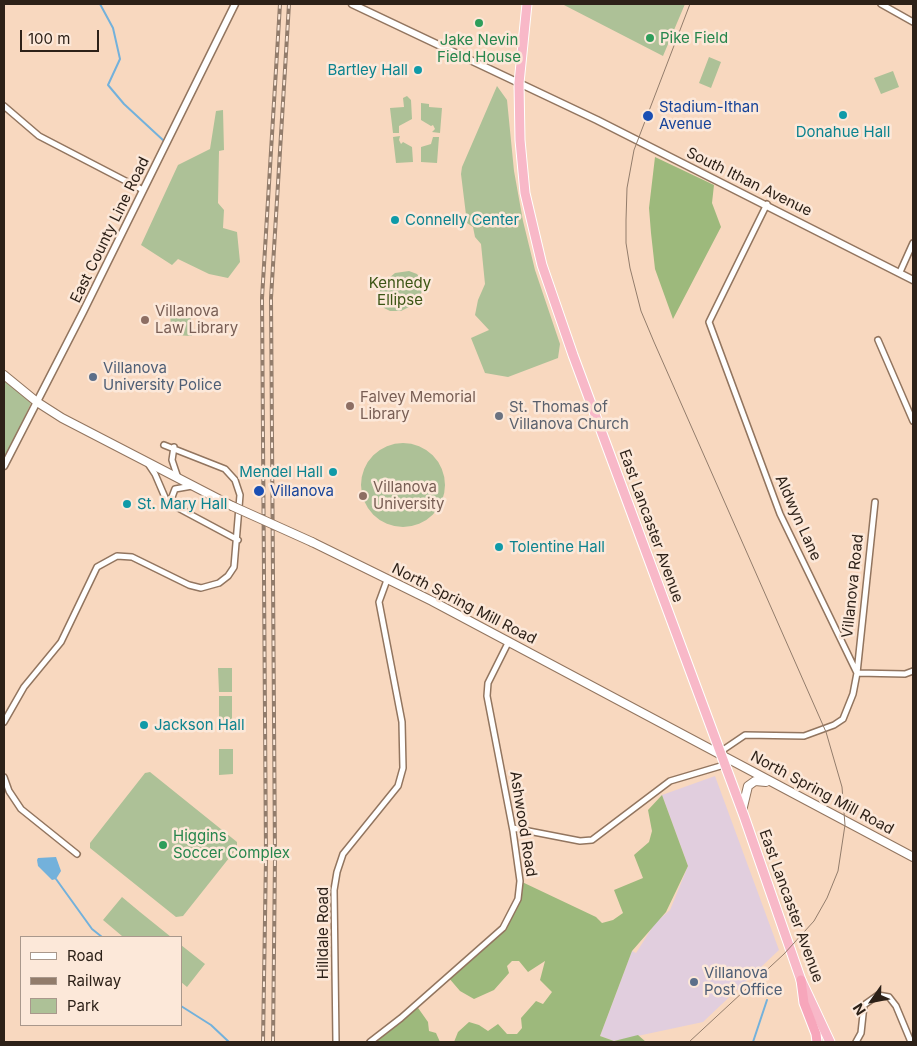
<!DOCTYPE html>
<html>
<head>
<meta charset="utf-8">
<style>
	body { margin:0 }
	#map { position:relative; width:917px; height:1046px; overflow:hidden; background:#f8d8bf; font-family:Inter,sans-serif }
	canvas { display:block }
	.frame { position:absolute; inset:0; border:5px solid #2d2118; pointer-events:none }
	.legend { position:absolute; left:20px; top:936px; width:162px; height:90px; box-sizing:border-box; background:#fce8d9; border:1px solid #a9988c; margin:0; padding:6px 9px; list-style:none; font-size:15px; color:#2d2118 }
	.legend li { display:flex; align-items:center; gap:10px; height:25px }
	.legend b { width:25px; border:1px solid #a9988c }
	.north { position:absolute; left:847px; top:976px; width:50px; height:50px; -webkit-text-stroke:4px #fce8d9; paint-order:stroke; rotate:237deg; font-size:14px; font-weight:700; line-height:20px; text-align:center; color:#2d2118 }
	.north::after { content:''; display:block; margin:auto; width:18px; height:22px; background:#2d2118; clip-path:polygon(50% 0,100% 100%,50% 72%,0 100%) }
	.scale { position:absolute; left:20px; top:30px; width:79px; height:22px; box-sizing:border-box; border:2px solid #2d2118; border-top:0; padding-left:6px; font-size:15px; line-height:18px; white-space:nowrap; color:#2d2118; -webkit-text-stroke:4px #fce8d9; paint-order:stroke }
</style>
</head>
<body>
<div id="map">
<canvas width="917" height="1046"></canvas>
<div class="frame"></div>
<ul class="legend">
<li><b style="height:6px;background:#fff"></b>Road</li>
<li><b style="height:6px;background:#927c6b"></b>Railway</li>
<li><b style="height:14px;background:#adc197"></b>Park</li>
</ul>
<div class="north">N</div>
<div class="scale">100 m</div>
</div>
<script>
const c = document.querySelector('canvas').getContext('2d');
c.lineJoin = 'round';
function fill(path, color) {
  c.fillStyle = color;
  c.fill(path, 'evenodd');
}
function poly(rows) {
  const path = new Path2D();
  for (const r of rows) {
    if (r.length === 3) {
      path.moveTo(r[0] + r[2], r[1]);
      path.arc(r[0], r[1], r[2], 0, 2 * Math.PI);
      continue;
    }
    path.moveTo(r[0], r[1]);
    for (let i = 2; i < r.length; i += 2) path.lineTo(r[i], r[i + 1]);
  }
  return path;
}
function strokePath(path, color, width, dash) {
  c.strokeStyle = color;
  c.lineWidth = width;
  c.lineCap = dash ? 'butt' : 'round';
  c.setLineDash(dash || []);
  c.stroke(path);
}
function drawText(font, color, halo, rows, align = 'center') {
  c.font = font + ' Inter,sans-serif';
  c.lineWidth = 5;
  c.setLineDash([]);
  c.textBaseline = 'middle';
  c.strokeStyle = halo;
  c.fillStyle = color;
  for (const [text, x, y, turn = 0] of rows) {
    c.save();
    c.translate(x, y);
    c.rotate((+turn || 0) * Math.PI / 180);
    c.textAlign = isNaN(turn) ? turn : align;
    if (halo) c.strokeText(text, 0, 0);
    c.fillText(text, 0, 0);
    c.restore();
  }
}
const commercial = poly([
	[715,776,779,950,703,1022,614,1041,600,1036,632,951,636,953,655,923,670,910,688,866,662,795]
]);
const green = poly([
	[562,4,685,4,663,56],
	[709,57,721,62,711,88,699,83],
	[893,71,899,87,881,94,874,78],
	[497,86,507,100,514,171,523,221,535,270,560,344,558,358,508,377,485,373,471,338,489,330,475,315,478,300,485,284,481,244,475,237,473,227,467,223,461,174,462,167],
	[407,96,411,100,412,119,399,126,399,133,393,133,390,108,404,107,403,98],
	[421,103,429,104,429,107,442,108,440,133,432,132,435,129,433,125,431,126,421,120],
	[223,110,224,150,219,151,218,203,224,210,223,228,237,232,240,262,228,278,209,274,178,259,172,265,141,245,178,165,210,149,216,111],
	[400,136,399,140,401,144,403,142,412,147,413,162,396,163,393,137],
	[433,137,439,137,437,163,421,162,421,147,431,144],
	[409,271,417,274,422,281,423,290,418,299,411,306,401,311,390,311,384,308,378,297,382,284,395,273],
	[169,305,184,305,184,314,190,314,191,317,192,336,172,335],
	[4,380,31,403,4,462],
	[403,485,42],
	[218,668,232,668,232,692,219,692],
	[219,696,232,696,232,720,219,720],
	[219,749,233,749,233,774,219,775],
	[150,772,237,842,237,848,183,916,176,917,90,848,90,843,145,773],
	[122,897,140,912,171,937,122,936,103,920],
	[181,945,205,964,187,987,181,982]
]);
const forest = poly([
	[655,157,714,185,712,203,721,227,673,319,655,269,651,233,649,208],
	[662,795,688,866,666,912,632,951,600,1036,614,1041,638,1035,646,1042,454,1042,458,1032,469,1022,479,1025,488,1031,498,1024,507,1034,517,1034,522,1028,521,1018,536,1001,543,1004,552,992,540,980,545,961,528,972,519,961,512,961,507,966,509,973,494,990,474,999,460,991,448,977,503,928,513,911,520,881,596,917,602,923,613,920,623,913,614,890,643,878,634,855,649,842,652,831,648,810],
	[416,1005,428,1022,429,1031,436,1033,440,1042,370,1042]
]);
const water = poly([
	[56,857,61,871,56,879,52,880,38,866,37,860,38,858]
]);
const stream = poly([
	[100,4,113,28,120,59,108,85,124,104,164,141],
	[56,879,92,929,102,937],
	[181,1006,211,1025,229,1042],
	[753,1042,767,1000]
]);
const minor = poly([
	[881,4,913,22],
	[4,106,39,136,143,190],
	[767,204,709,322,780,514,857,673],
	[900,272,913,243],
	[878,340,913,421],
	[174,447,172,460,178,478],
	[149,465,155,474,167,502,238,540],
	[175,507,172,497,175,489,192,486],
	[857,673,905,674,913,671],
	[4,722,24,687,61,642,97,567,117,556,132,557,189,585,201,588,219,583,228,576,234,567,240,495,235,480,225,469,164,445],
	[720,752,745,735,804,736,834,725,843,719,853,694,857,673,875,502],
	[4,777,9,791,21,809,77,854],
	[513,828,580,841,592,840,670,781,724,765],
	[336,1042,334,890,337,872,343,854,398,786,403,768,402,722,379,602,387,580],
	[370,1042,401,1018,503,928,518,899,520,881,513,831,487,696,488,683,509,641],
	[856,1042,861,1033,864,1005,878,995,889,997,896,1006,911,1042]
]);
const tertiary = poly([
	[352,4,597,120,913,280],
	[4,466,83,312,235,4]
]);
const secondary = poly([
	[4,375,37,402,62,418,232,506],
	[312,542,432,601,913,857],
	[742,811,748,786,755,781,766,782]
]);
const trunk = poly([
	[527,4,519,83,520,140,525,193,542,265,573,355,744,816,801,980,830,1042]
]);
const motorway = poly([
	[801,980,804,1003,816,1034,817,1042]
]);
const tram = poly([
	[689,1042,784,954,814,921,827,898,838,871,845,825,842,787,826,732,654,342,641,311,630,268,626,243,626,220,627,188,634,150,690,4]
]);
const rail = poly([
	[263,1042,266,857,262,298,280,4],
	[273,1042,275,857,271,298,289,4]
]);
const secondaryBridge = poly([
	[232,506,312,542]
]);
const markers = [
	[479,23,5,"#2e9e5b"],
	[650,38,5,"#2e9e5b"],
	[418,70,5,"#0f9aa8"],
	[843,115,5,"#0f9aa8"],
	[648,116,6,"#1a4fb4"],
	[395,220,5,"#0f9aa8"],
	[145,320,5,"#8d6e63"],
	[93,377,5,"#5c6f8a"],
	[350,406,5,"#8d6e63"],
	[499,416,5,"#6b7280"],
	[333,472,5,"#0f9aa8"],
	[259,491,6,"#1a4fb4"],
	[363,496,5,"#8d6e63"],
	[127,504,5,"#0f9aa8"],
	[499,547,5,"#0f9aa8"],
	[144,725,5,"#0f9aa8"],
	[163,845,5,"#2e9e5b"],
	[694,982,5,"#5c6f8a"]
];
const leisureNames = [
	["Pike Field",660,38],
	["Jake Nevin",479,40,"center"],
	["Field House",479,57,"center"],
	["Higgins",173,836],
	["Soccer Complex",173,853]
];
const cultureNames = [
	["Bartley Hall",408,70,"right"],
	["Donahue Hall",843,132,"center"],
	["Connelly Center",405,220],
	["Mendel Hall",323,472,"right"],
	["St. Mary Hall",137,504],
	["Tolentine Hall",509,547],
	["Jackson Hall",154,725]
];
const transitNames = [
	["Stadium-Ithan",659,107],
	["Avenue",659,124],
	["Villanova",270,491]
];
const streetNames = [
	["South Ithan Avenue",749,182,26],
	["East County Line Road",110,230,-64],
	["Aldwyn Lane",798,518,66],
	["East Lancaster Avenue",651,526,70],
	["Villanova Road",853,586,-84],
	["North Spring Mill Road",464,604,27],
	["North Spring Mill Road",822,793,28],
	["Ashwood Road",523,824,81],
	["East Lancaster Avenue",791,906,70],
	["Hilldale Road",323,933,-90]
];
const parkNames = [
	["Kennedy",400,283],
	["Ellipse",400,300]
];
const educationNames = [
	["Villanova",155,311],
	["Law Library",155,328],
	["Falvey Memorial",360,397],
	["Library",360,414],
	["Villanova",373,487],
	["University",373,504]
];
const serviceNames = [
	["Villanova",103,368],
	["University Police",103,385],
	["Villanova",704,973],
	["Post Office",704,990]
];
const worshipNames = [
	["St. Thomas of",509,407],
	["Villanova Church",509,424]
];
fill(commercial, '#e1cede');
fill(green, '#adc197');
fill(forest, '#9db97c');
fill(water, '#73b1db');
strokePath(stream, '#73b1db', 2);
strokePath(minor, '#92755f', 8);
strokePath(tertiary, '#92755f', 9);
strokePath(secondary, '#92755f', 10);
strokePath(trunk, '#fff', 11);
strokePath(motorway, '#fff', 11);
strokePath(minor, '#fff', 5);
strokePath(tertiary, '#fff', 6);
strokePath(secondary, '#fff', 8);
strokePath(trunk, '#f8b8c8', 9);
strokePath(motorway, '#f7a6bb', 9);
strokePath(tram, '#927c6b', 1);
strokePath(rail, '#927c6b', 4);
strokePath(rail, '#fce8d9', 2, [5.5]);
strokePath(secondaryBridge, '#92755f', 10, []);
strokePath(secondaryBridge, '#fff', 8);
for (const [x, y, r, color] of markers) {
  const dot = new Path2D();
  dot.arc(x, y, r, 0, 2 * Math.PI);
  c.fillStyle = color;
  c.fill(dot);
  strokePath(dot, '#fce8d9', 2);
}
drawText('15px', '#27864d', '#fce8d9', leisureNames, 'left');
drawText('15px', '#0d838f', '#fce8d9', cultureNames, 'left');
drawText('15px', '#164399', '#fce8d9', transitNames, 'left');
drawText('15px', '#2d2118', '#fce8d9', streetNames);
drawText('15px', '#3c5515', '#fce8d9', parkNames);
drawText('15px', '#785e54', '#fce8d9', educationNames, 'left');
drawText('15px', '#4e5e75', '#fce8d9', serviceNames, 'left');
drawText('15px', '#5b616d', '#fce8d9', worshipNames, 'left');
</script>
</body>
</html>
